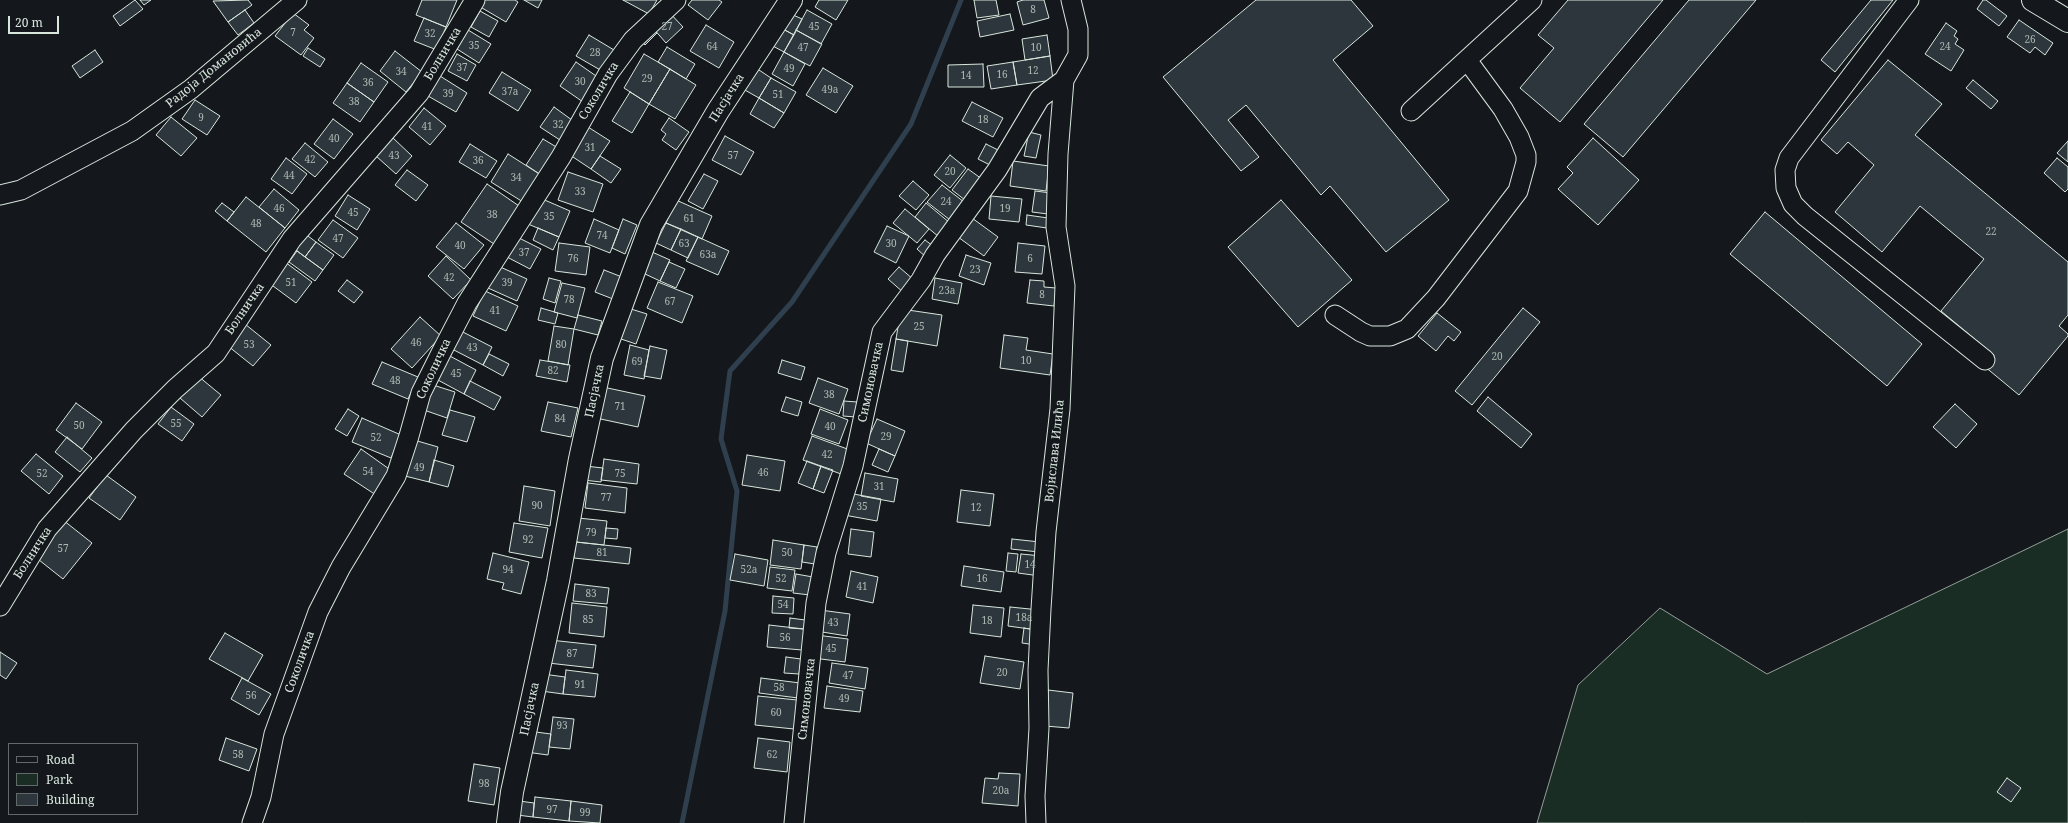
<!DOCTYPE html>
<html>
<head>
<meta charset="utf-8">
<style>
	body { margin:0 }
	#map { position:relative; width:2068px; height:823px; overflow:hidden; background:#14181c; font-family:"Noto Serif",serif }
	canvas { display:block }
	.legend { position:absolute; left:8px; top:743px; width:130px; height:72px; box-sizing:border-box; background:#14181c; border:1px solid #626a69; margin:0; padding:5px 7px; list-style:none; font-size:12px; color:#d8e6dc }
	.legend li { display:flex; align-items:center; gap:8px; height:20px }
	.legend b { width:20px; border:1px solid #626a69 }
	.scale { position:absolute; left:8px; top:16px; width:51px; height:18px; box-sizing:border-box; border:2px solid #d8e6dc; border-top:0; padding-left:5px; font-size:12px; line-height:14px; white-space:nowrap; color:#d8e6dc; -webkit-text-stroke:3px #14181c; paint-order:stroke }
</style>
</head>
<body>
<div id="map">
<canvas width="2068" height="823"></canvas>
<ul class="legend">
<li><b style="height:5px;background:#14181c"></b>Road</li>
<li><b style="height:11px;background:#1a2d24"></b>Park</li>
<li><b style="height:11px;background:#2c363c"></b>Building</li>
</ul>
<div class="scale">20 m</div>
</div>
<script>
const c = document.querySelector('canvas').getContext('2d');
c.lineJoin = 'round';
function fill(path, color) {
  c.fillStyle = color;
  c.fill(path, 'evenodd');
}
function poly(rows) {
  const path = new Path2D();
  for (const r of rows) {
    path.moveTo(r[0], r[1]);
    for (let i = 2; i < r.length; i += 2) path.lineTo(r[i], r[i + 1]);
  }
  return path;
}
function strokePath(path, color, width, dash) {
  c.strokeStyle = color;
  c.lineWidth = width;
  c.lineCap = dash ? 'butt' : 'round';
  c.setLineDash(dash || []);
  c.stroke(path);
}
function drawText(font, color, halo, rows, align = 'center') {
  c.font = font + ' "Noto Serif",serif';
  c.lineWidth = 3;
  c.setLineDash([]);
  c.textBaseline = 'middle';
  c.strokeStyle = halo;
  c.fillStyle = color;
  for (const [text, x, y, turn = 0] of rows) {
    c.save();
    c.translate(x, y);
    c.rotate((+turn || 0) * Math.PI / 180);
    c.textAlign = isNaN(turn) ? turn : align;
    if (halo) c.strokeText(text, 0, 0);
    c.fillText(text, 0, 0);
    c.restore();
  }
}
const green = poly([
	[2068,529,2068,823,1537,823,1578,685,1660,608,1767,674,2068,529]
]);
const stream = poly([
	[682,823,725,611,737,491,721,439,730,371,792,302,911,124,961,0]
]);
const building = poly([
	[135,0,143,9,120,26,113,16,135,0],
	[140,0,151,0,144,5,140,0],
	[248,0,252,5,228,22,213,1,248,0],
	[422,0,457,0,446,27,416,15,422,0],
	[479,0,515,0,518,2,506,22,477,5,479,0],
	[524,0,542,0,538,8,524,0],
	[623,0,657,0,649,14,623,0],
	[692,0,719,0,722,2,708,20,688,5,692,0],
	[819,0,848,0,836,20,815,7,819,0],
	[974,0,996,0,999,15,977,18,974,0],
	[1023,0,1044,0,1049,18,1023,25,1017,2,1023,0],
	[1256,0,1351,0,1373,26,1333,60,1449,200,1386,252,1330,186,1321,195,1246,105,1228,120,1259,157,1241,171,1163,77,1256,0],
	[1568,0,1663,0,1560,122,1520,88,1554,48,1538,35,1568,0],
	[1689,0,1756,0,1623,157,1584,124,1689,0],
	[1871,0,1893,0,1835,72,1821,60,1871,0],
	[1983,0,1986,0,2007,16,1999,26,1977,9,1983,0],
	[245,10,254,23,238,35,228,22,245,10],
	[807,10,832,24,821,44,796,30,807,10],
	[480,11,498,21,489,37,471,27,480,11],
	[668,11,683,27,666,43,652,27,668,11],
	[293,13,309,25,304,30,314,38,301,55,275,36,293,13],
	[791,14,802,19,794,35,783,29,791,14],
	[1010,14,1014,30,980,37,977,21,1010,14],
	[424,18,446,27,437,50,414,41,424,18],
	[2019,20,2053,43,2045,55,2035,47,2030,53,2007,37,2019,20],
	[1946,23,1957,31,1954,36,1958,39,1955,44,1964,50,1951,71,1925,54,1946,23],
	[706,25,734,42,719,68,690,51,706,25],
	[652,27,657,33,645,45,640,39,652,27],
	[781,28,794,35,784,52,771,45,781,28],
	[468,30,491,44,479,63,457,49,468,30],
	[796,30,822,44,810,66,784,52,796,30],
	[589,35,614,50,602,71,576,56,589,35],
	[1047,35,1050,56,1025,60,1022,39,1047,35],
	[667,47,695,64,686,79,658,62,667,47],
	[308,48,325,59,320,67,303,56,308,48],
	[95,50,103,62,80,78,72,66,95,50],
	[395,51,422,72,406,92,380,71,395,51],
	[784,52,805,64,793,86,772,74,784,52],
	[457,54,476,65,467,81,448,71,457,54],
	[644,54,670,69,649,104,624,88,644,54],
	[1050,56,1053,80,1017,85,1013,62,1050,56],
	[1888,60,1942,104,1915,135,2068,262,2068,315,2059,326,2068,334,2068,336,2019,395,1984,366,1994,355,1941,311,1984,259,1920,206,1882,252,1835,212,1874,165,1848,142,1837,154,1821,140,1888,60],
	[576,62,599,78,583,102,560,86,576,62],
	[1013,62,1017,85,991,89,987,66,1013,62],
	[361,63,388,82,374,102,347,83,361,63],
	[983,64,984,87,948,87,948,65,983,64],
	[756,68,771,78,759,98,743,89,756,68],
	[823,68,853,86,836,113,806,95,823,68],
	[670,69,696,85,675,119,649,104,670,69],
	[502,72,531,90,518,111,489,93,502,72],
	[440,76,467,93,456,112,428,96,440,76],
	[771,78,796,92,784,113,759,98,771,78],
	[1973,80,1998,101,1991,109,1966,88,1973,80],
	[347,83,374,102,360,122,333,103,347,83],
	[630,92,649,104,632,133,612,121,630,92],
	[759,98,784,113,774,128,750,114,759,98],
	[195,100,220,116,207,135,182,119,195,100],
	[972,102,1003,118,993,137,962,121,972,102],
	[554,107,576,123,563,142,540,127,554,107],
	[424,108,446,126,430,145,409,127,424,108],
	[171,117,197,138,181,156,156,135,171,117],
	[669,118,689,132,676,150,662,140,666,134,661,130,669,118],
	[333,119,353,134,334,159,314,144,333,119],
	[588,127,610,141,591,169,570,155,588,127],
	[1029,132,1041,135,1036,158,1024,156,1029,132],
	[725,136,754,152,741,175,712,160,725,136],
	[393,138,412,156,396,174,376,156,393,138],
	[1593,138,1639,180,1598,225,1558,189,1573,173,1567,167,1593,138],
	[543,139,558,148,541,175,526,165,543,139],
	[2068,141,2068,162,2057,153,2068,141],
	[305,143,328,162,315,177,292,159,305,143],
	[470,144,497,161,486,178,459,162,470,144],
	[986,144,1002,152,994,167,978,159,986,144],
	[508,154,541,175,523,202,491,182,508,154],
	[950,155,966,168,950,188,934,175,950,155],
	[600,156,621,169,611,183,591,169,600,156],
	[286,158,307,174,292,194,271,179,286,158],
	[2057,158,2068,167,2068,189,2065,192,2044,173,2057,158],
	[1013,161,1049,166,1046,191,1010,186,1013,161],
	[968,169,982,179,965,200,952,190,968,169],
	[407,170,428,185,416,201,395,185,407,170],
	[568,172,603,184,593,212,558,200,568,172],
	[704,174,718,181,703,209,688,201,704,174],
	[913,181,929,195,916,210,899,196,913,181],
	[487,184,522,208,497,246,461,222,487,184],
	[942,185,964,202,950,220,927,202,942,185],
	[274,189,299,210,285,228,259,207,274,189],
	[1035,191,1051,193,1048,214,1032,212,1035,191],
	[348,195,370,209,357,230,335,216,348,195],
	[991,196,1022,199,1019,222,989,219,991,196],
	[246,197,285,228,266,252,227,221,246,197],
	[540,198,570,211,559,237,528,224,540,198],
	[676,200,712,216,702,239,666,223,676,200],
	[1281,200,1352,280,1298,327,1228,247,1281,200],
	[222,203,234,212,227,221,215,211,222,203],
	[926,203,950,223,939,237,915,217,926,203],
	[905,209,929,229,917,243,893,223,905,209],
	[1765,212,1922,344,1887,386,1730,254,1765,212],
	[1027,215,1048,218,1047,228,1026,225,1027,215],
	[972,218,998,237,984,256,958,237,972,218],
	[594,219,619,230,610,253,585,243,594,219],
	[623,219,637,225,625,254,612,248,623,219],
	[333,220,358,238,343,258,318,240,333,220],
	[456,223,484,245,464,269,436,247,456,223],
	[666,223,681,229,671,250,656,243,666,223],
	[887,226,909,236,896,263,874,252,887,226],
	[538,228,559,237,553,250,533,240,538,228],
	[681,229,698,237,688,258,671,250,681,229],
	[304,233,316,242,305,257,292,247,304,233],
	[517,237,541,249,530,269,507,257,517,237],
	[698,237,729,251,718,275,686,261,698,237],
	[925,240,937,249,928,259,917,249,925,240],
	[316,242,334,255,323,270,305,257,316,242],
	[559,243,590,247,586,275,555,271,559,243],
	[1018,243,1045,246,1042,274,1015,272,1018,243],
	[297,251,323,270,315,281,289,262,297,251],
	[652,252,670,260,660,281,643,273,652,252],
	[966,255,991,263,984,285,959,276,966,255],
	[446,256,471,280,453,299,428,276,446,256],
	[285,262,312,282,296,303,269,283,285,262],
	[669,262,685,269,676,288,660,281,669,262],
	[498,266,527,279,517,301,488,288,498,266],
	[899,267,914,280,904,293,888,279,899,267],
	[604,270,622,277,613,299,595,292,604,270],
	[549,278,561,281,555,303,543,299,549,278],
	[935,278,962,283,958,304,932,299,935,278],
	[347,280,363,292,354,303,338,291,347,280],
	[1030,280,1044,281,1044,287,1056,288,1054,306,1027,303,1030,280],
	[658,282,693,296,682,323,647,308,658,282],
	[562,283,585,288,577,318,554,312,562,283],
	[485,291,518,306,506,331,473,316,485,291],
	[541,308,558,313,555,324,538,320,541,308],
	[1523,308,1540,322,1472,405,1455,391,1523,308],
	[631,309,647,314,636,344,621,339,631,309],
	[901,309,942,315,937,346,896,339,901,309],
	[1437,313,1461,332,1454,341,1448,336,1436,351,1418,336,1437,313],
	[578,315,602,321,598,335,574,329,578,315],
	[420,317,441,336,412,368,391,349,420,317],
	[245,324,271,345,253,366,228,346,245,324],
	[554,326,574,329,568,365,548,361,554,326],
	[461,331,492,347,483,365,452,349,461,331],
	[1004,335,1028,338,1026,350,1053,354,1050,375,1000,368,1004,335],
	[896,339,908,341,903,372,891,370,896,339],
	[630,345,649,350,644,379,624,375,630,345],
	[650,346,667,350,661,379,644,376,650,346],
	[489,354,509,364,503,376,483,365,489,354],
	[448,355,476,370,464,394,436,379,448,355],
	[540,360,570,365,567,382,536,376,540,360],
	[782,360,805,367,801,380,778,373,782,360],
	[382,362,418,377,408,399,372,384,382,362],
	[198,376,221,395,202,417,180,398,198,376],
	[818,378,848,389,839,414,809,403,818,378],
	[470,381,501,397,494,410,464,394,470,381],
	[430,384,455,392,447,418,421,409,430,384],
	[603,387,645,396,638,427,596,418,603,387],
	[786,397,802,402,798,416,781,411,786,397],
	[1488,397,1532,434,1521,448,1477,411,1488,397],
	[844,401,857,402,856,417,843,416,844,401],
	[548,402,578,408,571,437,541,431,548,402],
	[76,403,102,422,82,449,56,430,76,403],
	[1955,404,1977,424,1956,448,1933,427,1955,404],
	[171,407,194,424,182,441,158,424,171,407],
	[348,409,359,416,347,436,335,429,348,409],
	[820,409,848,420,839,444,811,434,820,409],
	[450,410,475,417,467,442,442,435,450,410],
	[362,418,401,435,391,458,352,442,362,418],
	[877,419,905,431,895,456,866,443,877,419],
	[812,436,850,450,841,474,803,460,812,436],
	[67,437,92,458,80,472,55,452,67,437],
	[414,440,438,447,429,482,405,476,414,440],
	[361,449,392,471,376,495,344,474,361,449],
	[879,449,895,456,888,472,872,465,879,449],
	[36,454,63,476,49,494,21,471,36,454],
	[747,455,785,461,780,491,742,485,747,455],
	[604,459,639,464,637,484,601,480,604,459],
	[434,460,454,466,448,487,429,482,434,460],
	[807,461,821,466,813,489,798,483,807,461],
	[585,466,603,468,601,482,583,480,585,466],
	[821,466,833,470,824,493,813,489,821,466],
	[865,473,898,479,894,502,861,496,865,473],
	[106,475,136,497,120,520,89,498,106,475],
	[588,483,627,488,625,513,585,508,588,483],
	[524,486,555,491,550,526,519,521,524,486],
	[961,490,994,494,990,526,957,522,961,490],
	[848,493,881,499,877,521,844,515,848,493],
	[578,518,607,521,604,545,576,542,578,518],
	[63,520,92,543,63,579,34,556,63,520],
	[514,523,548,528,542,558,509,552,514,523],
	[606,528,618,529,617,539,605,538,606,528],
	[851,529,874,532,871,557,848,554,851,529],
	[1012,539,1040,542,1039,552,1011,549,1012,539],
	[773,540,804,545,801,569,770,565,773,540],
	[576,542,631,548,629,564,574,558,576,542],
	[804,545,817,547,815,564,802,562,804,545],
	[493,553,529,562,521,594,502,589,504,583,487,579,493,553],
	[1008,553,1018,554,1016,572,1006,571,1008,553],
	[735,554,768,560,764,586,730,580,735,554],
	[1021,554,1042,556,1040,576,1018,573,1021,554],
	[964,566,1004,572,1001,592,961,586,964,566],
	[770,567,795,570,792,591,767,588,770,567],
	[851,571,878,577,873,603,846,597,851,571],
	[796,574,813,577,810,595,793,593,796,574],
	[575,584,609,588,607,604,573,601,575,584],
	[773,596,794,598,793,614,772,613,773,596],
	[572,603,607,607,604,637,569,633,572,603],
	[973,605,1004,608,1001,637,970,633,973,605],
	[1010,607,1040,610,1037,630,1008,626,1010,607],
	[820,610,850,614,847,636,816,631,820,610],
	[790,618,805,620,804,629,789,628,790,618],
	[769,625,804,629,802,650,767,647,769,625],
	[1024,628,1037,630,1036,645,1022,643,1024,628],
	[225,633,263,655,248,681,209,659,225,633],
	[816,635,848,639,845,662,813,658,816,635],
	[550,640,596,645,593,668,548,663,550,640],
	[0,652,17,663,6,679,0,675,0,652],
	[985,656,1024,662,1020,689,980,683,985,656],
	[786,657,801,659,799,674,784,673,786,657],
	[832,663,868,668,865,689,829,683,832,663],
	[566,670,598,674,595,697,563,694,566,670],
	[543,674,565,677,563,694,541,691,543,674],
	[242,678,271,694,259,715,231,699,242,678],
	[761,678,800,683,798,698,759,693,761,678],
	[827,686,863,691,860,712,824,708,827,686],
	[1048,690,1073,693,1069,728,1045,726,1048,690],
	[758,696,797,700,794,729,755,725,758,696],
	[553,717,574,719,570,749,549,747,553,717],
	[528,731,551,734,548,755,526,752,528,731],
	[226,738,257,749,249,771,219,760,226,738],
	[758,738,790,742,787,772,754,768,758,738],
	[474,764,500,768,494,805,468,801,474,764],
	[999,773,1020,774,1018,806,982,803,985,778,998,779,999,773],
	[2007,778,2021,788,2011,802,1997,792,2007,778],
	[535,797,571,801,569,821,533,817,535,797],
	[519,801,534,803,533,817,517,815,519,801],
	[571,801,602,805,600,823,569,821,571,801]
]);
const minor = poly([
	[1909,0,1789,158,1785,170,1786,188,1793,204,1805,216,1985,360],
	[1411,111,1532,0],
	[0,195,21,190,132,131,191,89,297,0],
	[1335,315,1361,332,1370,336,1390,336,1407,329,1436,298,1518,191,1526,162,1526,155,1519,137,1503,109,1467,60],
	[0,606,47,529,134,430,175,389,216,353,292,239,419,93,475,0],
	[252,823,261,797,274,734,318,612,341,567,396,476,409,436,421,393,441,353,467,303,561,157,608,74,633,40,676,0],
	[794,823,816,603,826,553,853,466,882,332,921,280,935,255,997,170,1040,98,1064,80,1078,55,1078,29,1071,0],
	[1036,823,1035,796,1039,728,1038,670,1041,609,1046,532,1060,409,1065,286,1056,227,1058,154,1064,80]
]);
const major = poly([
	[2033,0,2068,21],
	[508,823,512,792,558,581,580,459,602,358,651,225,718,111,791,0]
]);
const numberNames = [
	["8",1033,10],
	["27",667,27],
	["45",814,27],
	["7",293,33],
	["32",430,34],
	["26",2030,40],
	["35",474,46],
	["64",712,47],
	["24",1945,47],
	["47",803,48],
	["10",1036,48],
	["28",595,53],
	["37",462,68],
	["49",789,69],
	["12",1033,71],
	["34",401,72],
	["16",1002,75],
	["14",966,76],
	["29",647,79],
	["30",580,82],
	["36",368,83],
	["49a",830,90],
	["37a",510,92],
	["39",448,94],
	["51",778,95],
	["38",354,102],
	["9",201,118],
	["18",983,120],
	["32",558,125],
	["41",427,127],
	["40",334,139],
	["31",590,148],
	["43",394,156],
	["57",733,156],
	["42",310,160],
	["36",478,161],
	["20",950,172],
	["44",289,176],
	["34",516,178],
	["33",580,192],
	["24",946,202],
	["46",279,209],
	["19",1005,209],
	["45",353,213],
	["38",492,215],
	["35",549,217],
	["61",689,219],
	["48",256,224],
	["22",1991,232],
	["74",602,236],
	["47",338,239],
	["63",684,244],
	["30",891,244],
	["40",460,246],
	["37",524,253],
	["63a",708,255],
	["76",573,259],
	["6",1030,259],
	["23",975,270],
	["42",449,278],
	["51",291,283],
	["39",507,283],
	["23a",947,291],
	["8",1042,295],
	["78",569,300],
	["67",670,302],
	["41",495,311],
	["25",919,327],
	["46",416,343],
	["53",249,345],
	["80",561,345],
	["43",472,348],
	["20",1497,357],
	["10",1026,361],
	["69",637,362],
	["82",553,371],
	["45",456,374],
	["48",395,381],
	["38",829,395],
	["71",620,407],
	["84",560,419],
	["55",176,424],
	["50",79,426],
	["40",830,427],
	["29",886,437],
	["52",376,438],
	["42",827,455],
	["49",419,468],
	["54",368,472],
	["46",763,473],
	["52",42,474],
	["75",620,474],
	["31",879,487],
	["77",606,498],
	["90",537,506],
	["35",862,507],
	["12",976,508],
	["79",591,533],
	["92",528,540],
	["57",63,549],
	["81",602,553],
	["50",787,553],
	["14",1030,565],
	["94",508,570],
	["52a",749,570],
	["52",781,579],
	["16",982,579],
	["41",862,587],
	["83",591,594],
	["54",783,605],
	["18a",1024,618],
	["85",588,620],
	["18",987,621],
	["43",833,623],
	["56",785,638],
	["45",831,649],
	["87",572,654],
	["20",1002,673],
	["47",848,676],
	["91",580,685],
	["58",779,688],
	["56",251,696],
	["49",844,699],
	["60",776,713],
	["93",562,726],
	["58",238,755],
	["62",772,755],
	["98",484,784],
	["20a",1001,791],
	["97",552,810],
	["99",585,813]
];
const streetNames = [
	["Болничка",443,54,-59],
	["Радоја Домановића",214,68,-39],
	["Соколичка",599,91,-59],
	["Пасјачка",727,98,-58],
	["Болничка",245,309,-56],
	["Соколичка",434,369,-65],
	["Симоновачка",871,382,-78],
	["Пасјачка",595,391,-78],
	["Војислава Илића",1055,451,-84],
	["Болничка",33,553,-57],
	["Соколичка",300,662,-70],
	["Симоновачка",807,699,-84],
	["Пасјачка",530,709,-78]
];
fill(green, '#1a2d24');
strokePath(green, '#939e99', 1);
strokePath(stream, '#2f3f4d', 5);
fill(building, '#2c363c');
strokePath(building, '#d8e6dc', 1);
strokePath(minor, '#d8e6dc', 21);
strokePath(major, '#d8e6dc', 24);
strokePath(minor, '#14181c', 19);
strokePath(major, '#14181c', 22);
drawText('10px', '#adbab4', null, numberNames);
drawText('12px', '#d8e6dc', '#14181c', streetNames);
</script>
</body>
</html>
